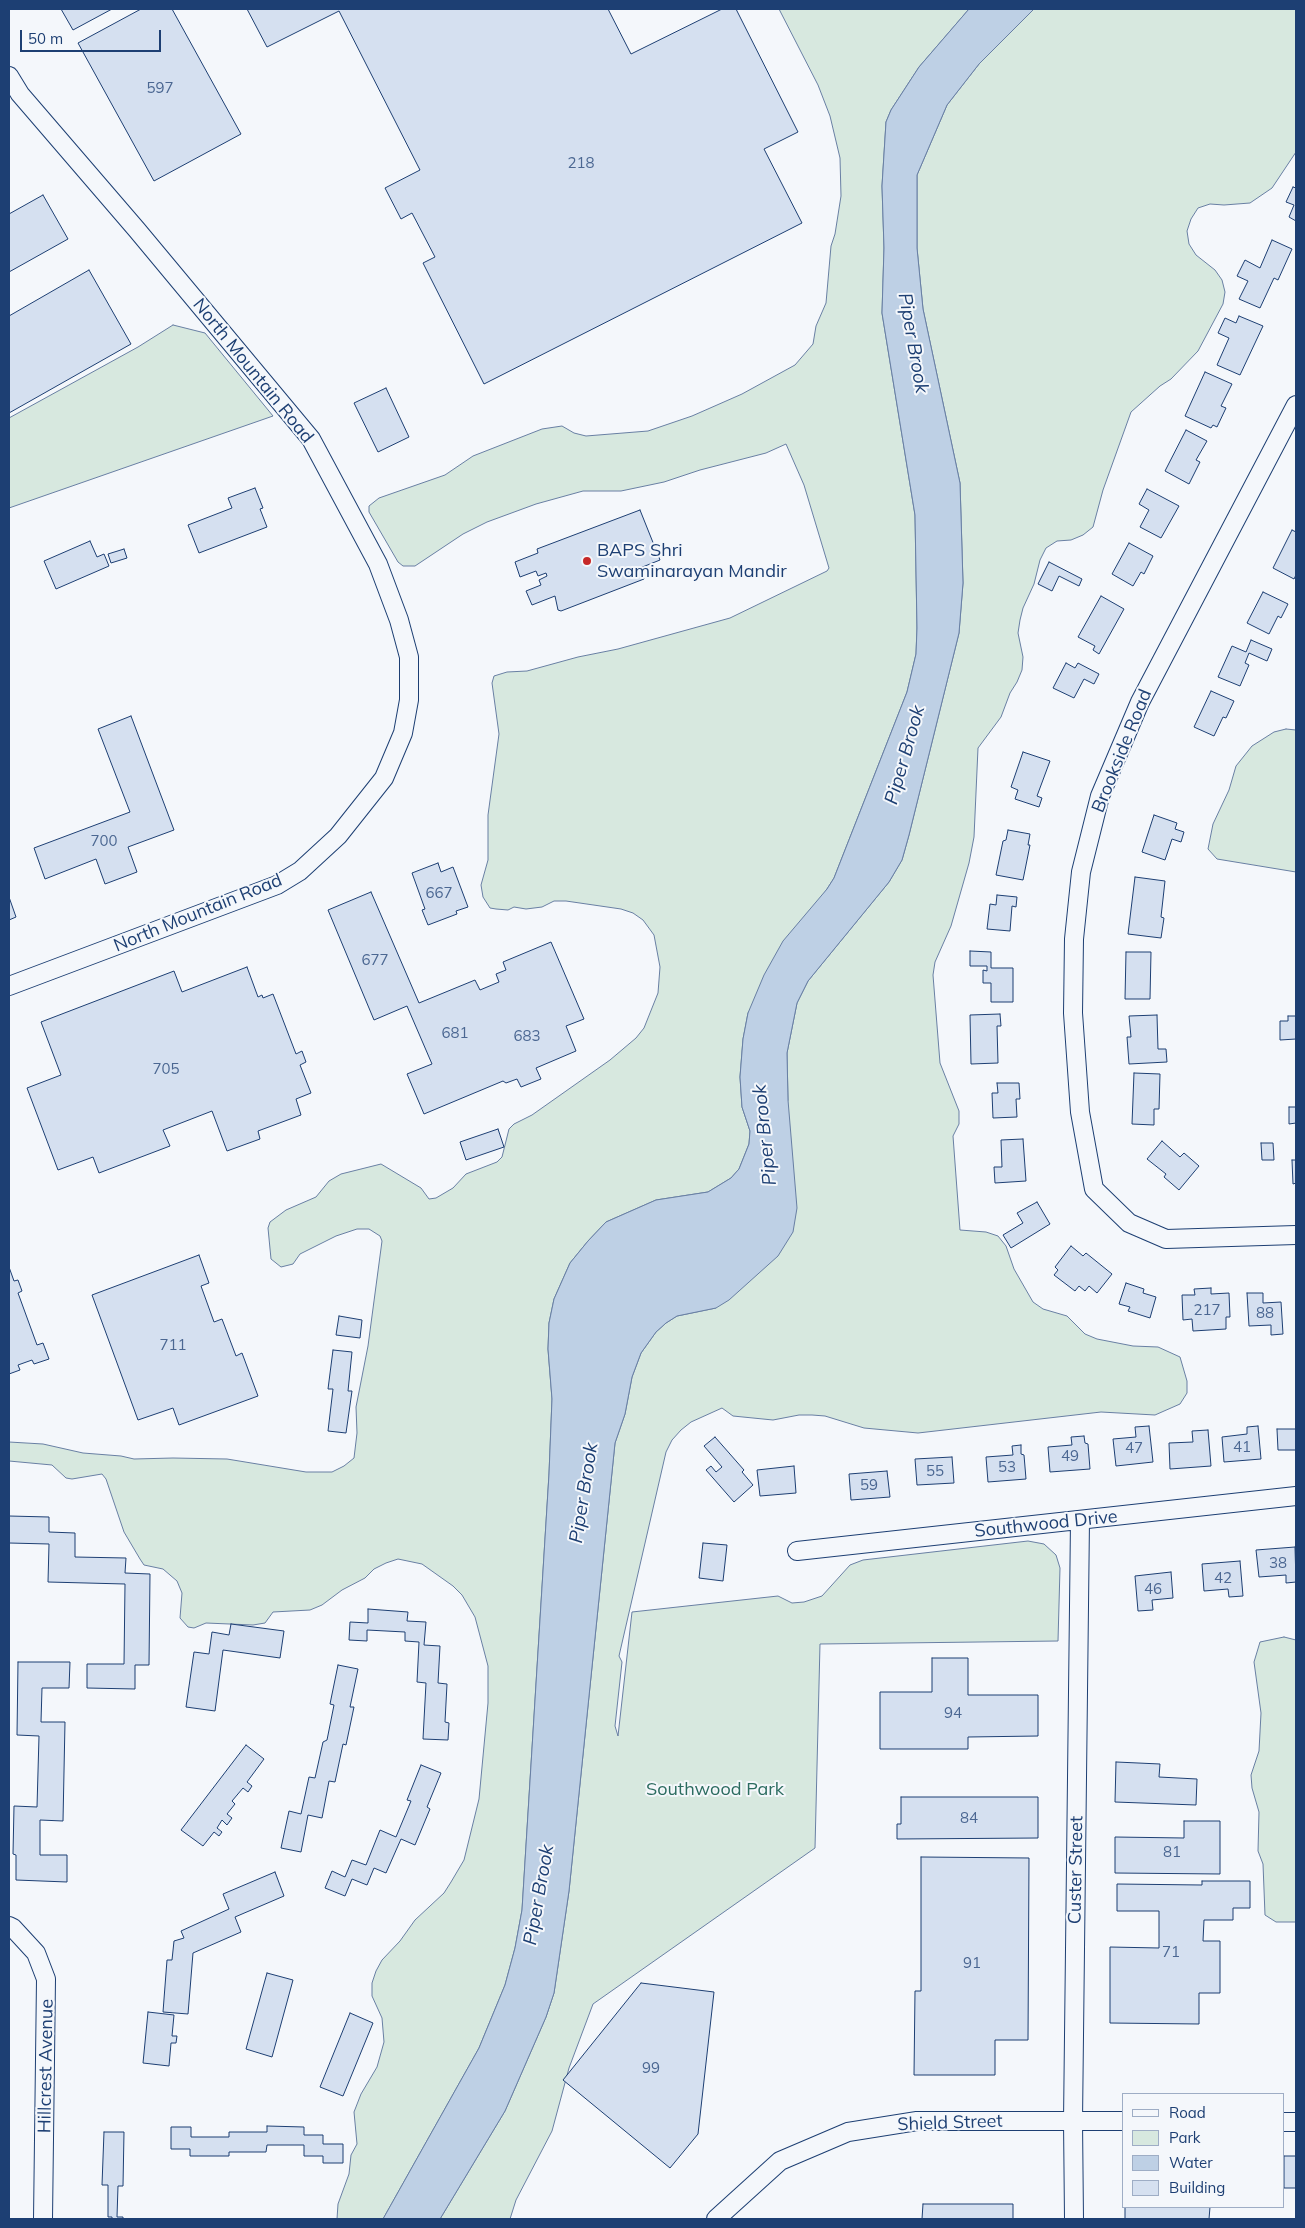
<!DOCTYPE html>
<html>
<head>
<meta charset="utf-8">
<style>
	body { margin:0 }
	#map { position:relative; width:1305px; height:2228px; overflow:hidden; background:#f4f7fb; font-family:Mulish,sans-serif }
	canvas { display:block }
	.frame { position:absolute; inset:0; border:10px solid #1d3f73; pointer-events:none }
	.legend { position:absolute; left:1122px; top:2093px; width:162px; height:115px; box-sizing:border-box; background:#f4f7fb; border:1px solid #9eadc5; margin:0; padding:6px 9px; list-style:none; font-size:15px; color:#1d3f73 }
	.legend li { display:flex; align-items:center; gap:10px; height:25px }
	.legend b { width:25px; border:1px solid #9eadc5 }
	.scale { position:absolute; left:20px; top:30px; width:141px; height:22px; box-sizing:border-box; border:2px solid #1d3f73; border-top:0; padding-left:6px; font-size:15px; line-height:18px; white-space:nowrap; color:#1d3f73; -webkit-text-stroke:4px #f4f7fb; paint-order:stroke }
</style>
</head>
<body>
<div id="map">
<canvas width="1305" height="2228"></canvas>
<div class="frame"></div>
<ul class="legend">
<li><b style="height:6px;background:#f4f7fb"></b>Road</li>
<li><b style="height:14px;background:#d7e8df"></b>Park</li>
<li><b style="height:14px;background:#bed0e5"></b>Water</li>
<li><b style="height:14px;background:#d5e0f0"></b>Building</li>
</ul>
<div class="scale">50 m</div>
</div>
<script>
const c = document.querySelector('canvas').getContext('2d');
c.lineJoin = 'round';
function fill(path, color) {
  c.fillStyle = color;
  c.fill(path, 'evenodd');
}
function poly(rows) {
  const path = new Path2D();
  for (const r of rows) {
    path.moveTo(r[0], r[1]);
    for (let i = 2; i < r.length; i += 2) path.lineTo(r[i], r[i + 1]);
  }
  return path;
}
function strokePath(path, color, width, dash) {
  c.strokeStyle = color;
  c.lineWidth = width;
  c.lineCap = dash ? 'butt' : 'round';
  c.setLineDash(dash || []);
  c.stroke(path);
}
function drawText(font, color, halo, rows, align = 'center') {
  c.font = font + ' Mulish,sans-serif';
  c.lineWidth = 4;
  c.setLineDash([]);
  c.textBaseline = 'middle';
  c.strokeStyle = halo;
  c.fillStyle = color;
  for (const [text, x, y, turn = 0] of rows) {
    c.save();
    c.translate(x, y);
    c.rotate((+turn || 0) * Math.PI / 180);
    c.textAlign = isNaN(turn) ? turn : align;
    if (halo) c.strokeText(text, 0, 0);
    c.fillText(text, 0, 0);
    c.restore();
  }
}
const green = poly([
	[779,9,969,9,919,67,891,110,886,122,882,186,884,248,882,313,915,515,917,628,916,654,907,692,834,878,748,1013,743,1039,740,1077,742,1107,750,1131,749,1144,739,1169,731,1178,708,1192,656,1200,606,1222,588,1241,570,1263,554,1299,549,1323,548,1349,552,1399,549,1474,522,1910,515,1948,505,1985,479,2048,383,2219,337,2219,338,2204,349,2174,351,2155,357,2144,354,2112,361,2094,377,2067,384,2042,382,2018,372,1996,372,1983,376,1971,382,1960,400,1941,415,1920,444,1893,451,1882,464,1860,479,1799,488,1703,488,1666,475,1617,462,1595,453,1586,422,1564,398,1559,386,1563,374,1569,365,1578,342,1590,322,1605,310,1610,273,1612,265,1623,253,1625,206,1623,194,1628,188,1627,180,1618,182,1593,177,1581,163,1569,144,1565,140,1559,124,1532,106,1479,102,1474,72,1479,66,1478,52,1465,9,1461,9,1442,43,1444,83,1453,121,1456,134,1459,173,1458,227,1459,306,1472,332,1472,344,1466,354,1458,357,1433,356,1407,368,1346,382,1241,380,1236,369,1229,357,1229,336,1236,300,1254,293,1264,281,1267,271,1259,268,1228,270,1222,286,1210,316,1197,329,1181,341,1174,381,1164,421,1188,429,1199,436,1198,453,1188,466,1174,497,1162,502,1157,509,1129,514,1124,532,1115,610,1060,636,1038,644,1028,658,993,660,967,654,935,643,920,633,913,621,909,566,901,554,901,542,907,526,909,514,907,508,910,496,909,490,908,483,897,481,885,488,860,488,815,499,734,492,683,494,676,507,672,527,671,578,657,618,649,730,618,827,571,829,568,804,485,786,444,766,453,700,470,664,482,621,491,583,491,536,504,487,522,463,534,415,566,403,566,398,562,369,512,369,506,379,498,445,475,473,456,542,429,562,426,574,433,586,436,648,431,692,416,742,394,795,365,813,344,816,326,826,303,831,246,835,234,841,196,840,158,830,116,818,85,779,9],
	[1034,9,1296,9,1296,152,1272,188,1250,203,1224,205,1210,204,1198,208,1191,219,1187,231,1189,244,1196,255,1215,270,1222,280,1225,292,1223,304,1198,351,1171,379,1160,386,1131,412,1103,490,1093,527,1083,535,1071,540,1057,541,1046,548,1040,560,1034,584,1023,608,1020,620,1018,633,1023,657,1022,670,1017,682,1010,693,1001,717,978,748,974,837,969,863,951,926,935,962,933,975,940,1063,959,1111,959,1124,953,1136,960,1230,986,1232,998,1236,1006,1246,1014,1269,1033,1302,1043,1309,1067,1316,1085,1334,1097,1339,1133,1346,1158,1347,1180,1357,1187,1381,1187,1393,1180,1404,1155,1415,1101,1412,918,1433,864,1428,825,1416,812,1415,799,1415,773,1420,733,1416,722,1408,691,1422,681,1430,672,1440,666,1452,619,1656,622,1662,615,1726,618,1736,632,1612,778,1596,792,1603,804,1602,822,1596,850,1565,863,1560,1028,1541,1044,1544,1056,1555,1060,1568,1058,1641,820,1644,815,1848,593,2004,569,2068,552,2131,516,2200,510,2219,440,2219,505,2111,546,2017,554,1993,569,1891,615,1443,625,1414,632,1377,641,1353,656,1332,666,1323,677,1316,716,1308,788,1100,787,1053,797,1003,808,981,889,882,902,860,909,835,959,633,963,583,960,483,923,309,917,248,917,175,947,105,979,64,1034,9],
	[173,325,205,333,273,416,9,508,9,418,138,347,173,325],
	[1286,729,1296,730,1296,872,1217,859,1208,849,1213,824,1229,790,1236,766,1252,746,1274,732,1286,729],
	[1284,1637,1296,1640,1296,1922,1276,1922,1265,1915,1263,1864,1258,1851,1259,1812,1252,1788,1251,1775,1259,1751,1261,1713,1254,1662,1260,1642,1284,1637]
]);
const water = poly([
	[969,9,1034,9,979,64,947,105,917,175,917,248,923,309,960,483,963,583,959,633,909,835,902,860,889,882,808,981,797,1003,787,1053,788,1100,797,1208,793,1232,778,1256,729,1300,716,1308,677,1316,666,1323,656,1332,641,1353,632,1377,625,1414,615,1443,569,1891,554,1993,546,2017,505,2111,440,2219,383,2219,479,2048,505,1985,515,1948,522,1910,549,1474,552,1399,548,1349,549,1323,554,1299,570,1263,588,1241,606,1222,656,1200,708,1192,731,1178,739,1169,749,1144,750,1131,742,1107,740,1077,743,1039,748,1013,764,975,783,941,827,889,834,878,907,692,916,654,917,628,915,515,882,313,884,248,882,186,886,122,891,110,919,67,969,9]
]);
const building = poly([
	[61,9,112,9,73,30,61,9],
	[141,9,172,9,241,134,154,181,78,43,141,9],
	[247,9,608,9,631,54,722,9,736,9,798,132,764,149,802,223,484,384,423,263,435,257,412,213,401,219,385,188,420,170,339,11,267,47,247,9],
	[1293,187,1296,188,1296,221,1289,217,1294,205,1286,202,1293,187],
	[43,195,68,239,9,272,9,214,43,195],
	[1272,240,1292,249,1278,280,1274,278,1260,308,1239,299,1248,281,1237,276,1245,260,1260,268,1272,240],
	[89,270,131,344,9,413,9,316,89,270],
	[1239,316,1263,326,1240,375,1217,365,1229,338,1218,333,1225,318,1236,323,1239,316],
	[1205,372,1232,384,1221,406,1226,408,1217,427,1213,425,1211,428,1185,416,1205,372],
	[386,388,409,437,378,452,354,403,386,388],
	[1186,430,1207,441,1196,460,1200,462,1189,484,1165,471,1186,430],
	[255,488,263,508,260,509,267,527,199,553,188,525,232,508,228,498,255,488],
	[1147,489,1179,506,1161,538,1140,527,1149,510,1139,504,1147,489],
	[640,510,660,560,640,568,644,579,561,611,558,610,555,596,532,605,526,591,541,585,539,580,547,576,546,573,538,576,536,571,520,577,515,562,538,553,537,549,640,510],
	[1292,530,1296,532,1296,575,1294,579,1273,568,1292,530],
	[90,541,97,557,104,554,109,566,56,589,44,561,90,541],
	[1129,543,1153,556,1144,574,1141,572,1133,586,1112,574,1129,543],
	[124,549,127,558,111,563,108,554,124,549],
	[1049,562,1082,579,1079,586,1059,576,1052,591,1038,584,1049,562],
	[1263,592,1288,604,1281,618,1278,616,1269,634,1247,623,1263,592],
	[1101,596,1124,609,1099,654,1093,650,1095,646,1078,637,1101,596],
	[1251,640,1272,649,1267,661,1249,653,1245,663,1249,665,1240,686,1218,677,1232,646,1246,652,1251,640],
	[1066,663,1075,668,1078,663,1099,674,1094,684,1084,679,1074,698,1053,688,1066,663],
	[1211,691,1234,701,1226,718,1223,717,1214,736,1194,727,1211,691],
	[131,716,174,830,128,847,137,872,105,884,96,859,45,879,34,848,130,812,98,729,131,716],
	[1023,752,1050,761,1037,796,1042,798,1039,807,1015,799,1018,790,1011,787,1023,752],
	[1154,815,1177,823,1175,829,1184,832,1181,842,1172,839,1165,860,1142,852,1154,815],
	[1008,830,1030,834,1028,845,1030,845,1023,880,996,875,1003,841,1006,840,1008,830],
	[438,863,441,872,453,867,468,907,456,911,457,914,428,925,422,910,425,909,412,873,438,863],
	[1135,877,1165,881,1161,917,1164,918,1161,938,1128,934,1135,877],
	[371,892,419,1003,475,980,480,990,499,982,496,974,506,970,503,962,551,942,584,1019,566,1026,576,1051,536,1068,541,1079,521,1087,517,1079,506,1083,503,1081,424,1114,407,1074,432,1064,407,1006,374,1020,328,910,371,892],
	[997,895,1017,897,1016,907,1012,906,1010,931,987,929,990,904,996,905,997,895],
	[9,897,16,917,9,920,9,897],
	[970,951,991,952,991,968,1013,968,1013,1002,991,1002,991,983,983,983,983,970,987,971,987,966,970,966,970,951],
	[1126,952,1151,952,1150,999,1125,999,1126,952],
	[247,967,258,997,262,995,263,998,273,994,296,1054,302,1051,306,1062,300,1065,311,1093,296,1099,301,1115,258,1131,260,1139,227,1151,212,1111,163,1130,170,1146,99,1173,93,1157,58,1170,27,1088,61,1075,41,1022,174,971,182,992,247,967],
	[1000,1014,1001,1026,997,1026,998,1063,971,1064,970,1015,1000,1014],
	[1157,1015,1158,1049,1166,1049,1167,1062,1129,1064,1127,1037,1131,1037,1129,1016,1157,1015],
	[1288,1016,1296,1016,1296,1039,1280,1040,1280,1021,1288,1021,1288,1016],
	[1134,1073,1160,1074,1159,1109,1154,1109,1154,1125,1132,1124,1134,1073],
	[997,1083,1019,1083,1020,1099,1016,1099,1017,1117,993,1118,992,1093,998,1093,997,1083],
	[1289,1107,1296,1107,1296,1123,1289,1124,1289,1107],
	[498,1129,504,1147,466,1160,460,1142,498,1129],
	[1023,1139,1026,1181,995,1183,994,1167,1002,1167,1001,1140,1023,1139],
	[1162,1141,1180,1157,1184,1153,1199,1166,1179,1190,1164,1177,1166,1174,1147,1159,1162,1141],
	[1261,1143,1273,1143,1274,1160,1262,1160,1261,1143],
	[1292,1160,1296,1160,1296,1183,1293,1184,1292,1160],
	[1037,1202,1050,1224,1011,1248,1003,1235,1023,1223,1017,1213,1037,1202],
	[1071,1246,1083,1256,1086,1253,1112,1274,1097,1293,1089,1286,1085,1291,1079,1286,1075,1291,1054,1275,1058,1270,1055,1267,1071,1246],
	[199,1255,209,1283,201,1286,214,1322,222,1319,236,1356,242,1353,258,1396,179,1425,173,1408,138,1420,92,1295,199,1255],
	[9,1267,14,1281,18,1280,22,1291,18,1293,37,1345,43,1343,49,1359,34,1364,32,1360,18,1365,20,1370,9,1374,9,1267],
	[1126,1283,1144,1289,1143,1293,1156,1297,1150,1318,1128,1311,1130,1307,1119,1304,1126,1283],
	[1211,1288,1211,1294,1229,1293,1230,1317,1226,1317,1226,1329,1193,1331,1192,1319,1183,1320,1182,1295,1195,1295,1194,1289,1211,1288],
	[1247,1293,1263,1293,1263,1303,1281,1302,1283,1334,1271,1335,1271,1325,1249,1326,1247,1293],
	[339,1316,362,1320,360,1338,336,1335,339,1316],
	[333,1350,352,1352,348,1391,352,1391,346,1433,328,1431,333,1389,328,1389,333,1350],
	[1149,1426,1153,1462,1116,1466,1113,1439,1136,1437,1135,1427,1149,1426],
	[1258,1426,1261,1459,1224,1462,1222,1437,1247,1434,1247,1427,1258,1426],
	[1277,1429,1296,1429,1296,1450,1278,1450,1277,1429],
	[1208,1430,1211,1466,1170,1469,1169,1443,1193,1442,1192,1431,1208,1430],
	[1084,1436,1085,1443,1088,1444,1090,1469,1050,1472,1048,1447,1072,1445,1071,1437,1084,1436],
	[715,1437,744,1470,742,1472,753,1485,734,1502,706,1470,711,1466,716,1472,722,1467,704,1446,715,1437],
	[1021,1445,1021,1454,1024,1455,1026,1479,988,1482,986,1457,1013,1455,1012,1446,1021,1445],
	[952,1457,954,1483,917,1485,915,1459,952,1457],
	[794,1466,796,1493,760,1496,757,1470,794,1466],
	[887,1471,890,1497,851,1500,849,1474,887,1471],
	[9,1516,49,1517,49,1532,75,1533,75,1557,126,1558,125,1573,150,1574,149,1665,135,1665,135,1689,87,1688,87,1664,124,1664,125,1584,48,1582,49,1544,9,1543,9,1516],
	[703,1543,727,1545,723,1581,699,1578,703,1543],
	[1295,1547,1296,1582,1286,1583,1286,1575,1259,1577,1256,1550,1295,1547],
	[1240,1561,1243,1596,1229,1597,1228,1589,1204,1591,1202,1564,1240,1561],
	[1171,1572,1173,1598,1152,1600,1153,1610,1138,1611,1135,1576,1171,1572],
	[368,1609,408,1612,407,1621,426,1622,424,1645,440,1646,438,1683,447,1684,445,1722,449,1723,448,1740,423,1739,426,1683,417,1682,419,1642,405,1641,405,1632,367,1630,367,1641,349,1640,350,1622,368,1623,368,1609],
	[231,1624,284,1631,280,1658,223,1650,215,1711,186,1707,194,1652,209,1654,212,1632,229,1635,231,1624],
	[932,1658,968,1658,968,1695,1038,1695,1038,1736,968,1737,968,1749,880,1749,880,1692,932,1692,932,1658],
	[18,1662,70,1662,69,1688,42,1688,41,1722,65,1722,63,1821,40,1820,40,1855,67,1855,67,1882,16,1880,16,1855,13,1854,14,1806,37,1807,39,1736,17,1735,18,1662],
	[338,1665,358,1669,350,1707,354,1707,346,1745,343,1744,335,1782,329,1781,322,1818,308,1815,301,1852,281,1848,289,1811,301,1814,309,1777,315,1778,323,1742,327,1740,334,1705,330,1704,338,1665],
	[246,1745,264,1759,247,1782,252,1786,248,1792,243,1788,232,1801,235,1804,227,1814,232,1818,227,1825,222,1820,217,1828,222,1832,219,1836,214,1832,203,1846,181,1830,246,1745],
	[1116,1762,1160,1764,1159,1777,1197,1779,1196,1805,1115,1802,1116,1762],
	[421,1765,441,1773,427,1807,430,1809,415,1845,401,1839,386,1873,374,1868,367,1885,352,1879,345,1896,325,1888,332,1871,345,1877,352,1860,366,1865,380,1830,396,1837,411,1801,407,1800,421,1765],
	[901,1797,1038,1797,1038,1838,897,1839,897,1824,901,1824,901,1797],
	[1184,1821,1220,1821,1220,1874,1115,1873,1115,1837,1184,1838,1184,1821],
	[921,1857,1029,1858,1028,2040,995,2040,995,2075,914,2075,915,1991,921,1991,921,1857],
	[275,1872,284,1896,235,1917,241,1932,193,1953,188,2014,163,2012,167,1960,172,1960,174,1941,184,1938,181,1931,229,1909,223,1894,275,1872],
	[1202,1881,1250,1881,1250,1908,1233,1908,1233,1920,1204,1920,1203,1941,1220,1941,1220,1993,1199,1993,1199,2024,1110,2023,1110,1947,1159,1948,1159,1911,1117,1911,1117,1884,1202,1885,1202,1881],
	[267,1973,293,1980,272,2057,246,2049,267,1973],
	[641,1983,714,1992,698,2134,670,2168,563,2080,641,1983],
	[148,2012,174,2015,172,2036,177,2036,176,2043,171,2043,169,2066,143,2063,148,2012],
	[350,2013,373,2023,343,2096,320,2087,350,2013],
	[267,2126,304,2127,304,2135,323,2135,323,2144,343,2144,343,2163,323,2163,323,2156,304,2156,304,2145,267,2145,266,2152,229,2152,229,2156,190,2156,190,2149,171,2149,171,2127,191,2127,191,2137,229,2137,229,2132,267,2132,267,2126],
	[104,2132,124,2132,123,2186,118,2186,117,2217,123,2217,123,2219,112,2219,112,2217,108,2217,108,2185,102,2185,104,2132],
	[1284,2156,1296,2156,1296,2188,1284,2188,1284,2156],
	[923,2204,1013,2204,1013,2219,922,2219,923,2204],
	[1125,2207,1210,2207,1209,2219,1125,2219,1125,2207]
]);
const minor = poly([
	[9,76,20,94,137,230,311,439,378,564,399,620,409,657,409,700,403,733,384,778,338,836,300,871,277,885,9,986],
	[1296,405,1140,702,1100,796,1081,872,1074,939,1073,1013,1080,1112,1094,1189,1129,1223,1166,1239,1296,1235],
	[797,1551,1296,1496],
	[9,1926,13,1928,36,1953,46,1979,43,2219],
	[1284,2122,1296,2122],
	[716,2219,780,2161,848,2132,917,2121,1124,2121],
	[1074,2219,1073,2121,1080,1520]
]);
const markers = [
	[587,561,5,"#c62828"]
];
const numberNames = [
	["597",160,88],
	["218",581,163],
	["700",104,841],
	["667",439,893],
	["677",375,960],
	["681",455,1033],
	["683",527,1036],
	["705",166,1069],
	["217",1207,1310],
	["88",1265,1313],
	["711",173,1345],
	["41",1242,1447],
	["47",1134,1448],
	["49",1070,1456],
	["53",1007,1467],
	["55",935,1471],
	["59",869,1485],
	["38",1278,1563],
	["42",1223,1578],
	["46",1153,1589],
	["94",953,1713],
	["84",969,1818],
	["81",1172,1852],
	["71",1171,1952],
	["91",972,1963],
	["99",651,2068]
];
const streetNames = [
	["North Mountain Road",253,371,51],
	["Brookside Road",1122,751,-68],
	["North Mountain Road",198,913,-22],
	["Southwood Drive",1046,1524,-6],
	["Custer Street",1076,1870,-89],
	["Hillcrest Avenue",46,2066,-89],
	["Shield Street",950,2123,-2]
];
const poiNames = [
	["BAPS Shri",597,551],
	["Swaminarayan Mandir",597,572]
];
const parkNames = [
	["Southwood Park",715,1790]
];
const waterNames = [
	["Piper Brook",913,343,80],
	["Piper Brook",905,755,-74],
	["Piper Brook",765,1135,-96],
	["Piper Brook",584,1493,-81],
	["Piper Brook",539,1895,-80]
];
fill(green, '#d7e8df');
strokePath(green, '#687fa3', 1);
fill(water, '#bed0e5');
strokePath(water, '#687fa3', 1);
fill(building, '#d5e0f0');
strokePath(building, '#1d3f73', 1);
strokePath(minor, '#1d3f73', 20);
strokePath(minor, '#f4f7fb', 18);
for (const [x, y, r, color] of markers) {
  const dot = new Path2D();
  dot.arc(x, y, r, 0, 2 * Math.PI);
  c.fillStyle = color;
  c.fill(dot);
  strokePath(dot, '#f4f7fb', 2);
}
drawText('15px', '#4b6792', null, numberNames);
drawText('18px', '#1d3f73', '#f4f7fb', streetNames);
drawText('18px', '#1d3f73', '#f4f7fb', poiNames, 'left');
drawText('18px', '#2c6c60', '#f4f7fb', parkNames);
drawText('italic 19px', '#1d3f73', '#f4f7fb', waterNames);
</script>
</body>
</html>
